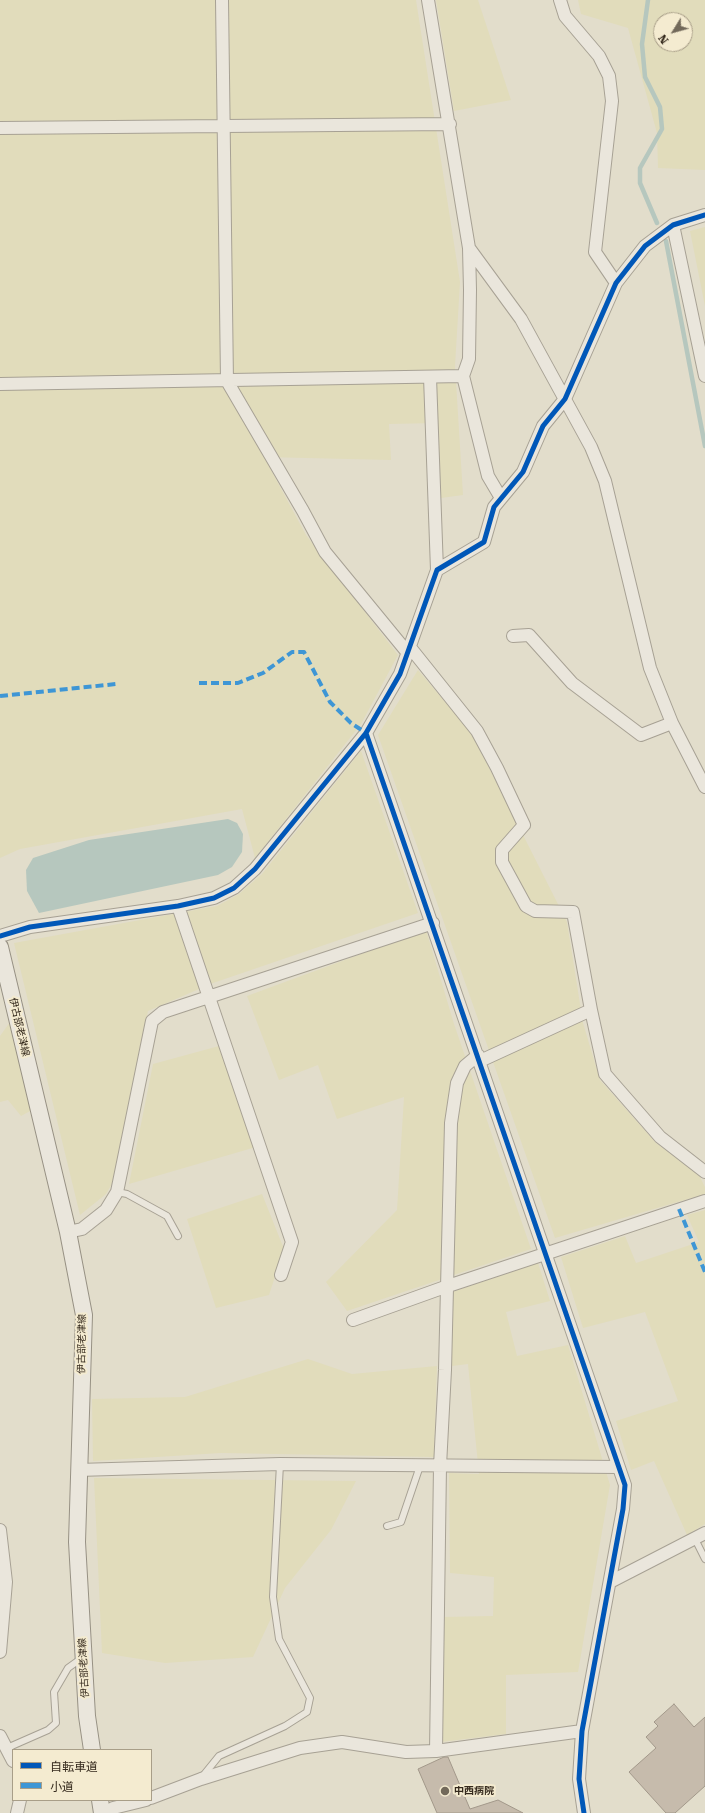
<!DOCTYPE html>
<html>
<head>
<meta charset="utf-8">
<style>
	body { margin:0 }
	#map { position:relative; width:705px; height:1813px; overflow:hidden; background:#e2ddcb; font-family:"Roboto Serif","Noto Sans JP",serif }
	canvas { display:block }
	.legend { position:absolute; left:12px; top:1749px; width:140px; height:52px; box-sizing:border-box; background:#f4ebd0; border:1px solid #a89e88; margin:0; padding:5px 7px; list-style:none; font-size:12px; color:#352a1d }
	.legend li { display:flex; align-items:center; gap:8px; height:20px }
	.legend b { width:20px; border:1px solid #a89e88 }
	.north { position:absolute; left:653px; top:12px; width:40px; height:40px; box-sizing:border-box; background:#f4ebd0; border:1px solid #a89e88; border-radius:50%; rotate:233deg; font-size:11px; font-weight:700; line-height:16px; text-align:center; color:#352a1d }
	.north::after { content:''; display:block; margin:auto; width:14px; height:18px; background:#72695a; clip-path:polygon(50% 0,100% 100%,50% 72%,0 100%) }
</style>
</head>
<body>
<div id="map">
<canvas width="705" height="1813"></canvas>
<ul class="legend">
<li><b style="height:5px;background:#0057b8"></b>自転車道</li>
<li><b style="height:5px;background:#3e96d5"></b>小道</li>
</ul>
<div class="north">N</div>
</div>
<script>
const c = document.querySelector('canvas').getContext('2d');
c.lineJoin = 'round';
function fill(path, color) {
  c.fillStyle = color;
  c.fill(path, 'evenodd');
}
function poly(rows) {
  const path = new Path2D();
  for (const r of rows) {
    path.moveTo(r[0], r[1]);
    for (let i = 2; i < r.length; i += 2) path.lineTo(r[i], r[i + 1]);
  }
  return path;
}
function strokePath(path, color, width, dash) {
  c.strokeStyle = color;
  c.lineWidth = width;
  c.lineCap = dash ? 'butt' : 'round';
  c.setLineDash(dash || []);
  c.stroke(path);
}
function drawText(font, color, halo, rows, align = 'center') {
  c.font = font + ' "Roboto Serif","Noto Sans JP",serif';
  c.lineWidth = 4;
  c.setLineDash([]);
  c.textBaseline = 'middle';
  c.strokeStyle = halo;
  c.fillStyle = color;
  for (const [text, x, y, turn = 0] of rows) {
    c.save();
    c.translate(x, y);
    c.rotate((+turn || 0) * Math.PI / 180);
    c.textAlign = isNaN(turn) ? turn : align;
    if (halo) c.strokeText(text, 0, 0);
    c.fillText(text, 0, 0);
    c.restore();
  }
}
const farmland = poly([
	[0,0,416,0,460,282,455,366,463,495,441,498,437,423,389,424,391,460,264,457,306,535,398,655,361,724,255,858,242,809,20,849,0,858],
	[436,0,478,0,511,100,454,111],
	[578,0,705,0,705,170,658,168,657,133,628,28,581,14],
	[661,20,685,20,685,44,661,44],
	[705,227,705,306,690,231],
	[418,670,472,734,567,922,583,1023,600,1080,656,1143,699,1175,705,1187,705,1194,555,1238,378,735],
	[361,751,418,913,213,983,148,1011,113,1182,106,1194,80,1215,14,943,217,906,239,894,262,874],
	[426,930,454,1024,531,1249,347,1311,326,1282,397,1210,404,1097,337,1119,318,1065,279,1080,247,996],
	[13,1018,34,1109,21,1116,8,1100,0,1102,0,1036],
	[219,1046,256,1147,129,1184,153,1064],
	[262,1194,284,1249,269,1295,216,1308,187,1219],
	[705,1210,705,1524,687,1535,654,1461,631,1470,616,1421,678,1401,645,1312,583,1328,561,1257,625,1236,636,1263,699,1242,687,1215],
	[538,1263,550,1301,506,1312,517,1356,568,1345,610,1485,578,1672,506,1675,506,1734,441,1742,443,1617,493,1616,494,1577,450,1573,449,1473,479,1474,468,1364,452,1366,452,1292],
	[308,1359,352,1374,437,1366,434,1457,221,1453,93,1461,92,1399,185,1397],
	[94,1478,356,1481,331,1530,285,1588,253,1657,165,1663,102,1653]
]);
const water = poly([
	[228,819,237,823,243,834,242,852,232,867,218,875,39,913,27,891,26,870,33,858,89,840]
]);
const stream = poly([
	[648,0,642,44,645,77,660,107,662,129,640,168,640,183,657,223],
	[666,241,705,446]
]);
const building = poly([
	[674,1704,694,1727,705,1717,705,1786,675,1813,666,1813,629,1772,656,1748,646,1737,658,1726,654,1722,674,1704],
	[444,1757,448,1757,470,1809,498,1800,523,1813,437,1813,418,1769,444,1757]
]);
const service = poly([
	[117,1192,127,1194,167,1216,178,1236],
	[387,1526,401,1522,420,1466],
	[695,1539,705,1559],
	[7,1748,48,1730,56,1723,54,1692,68,1668,82,1658],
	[202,1777,219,1756,285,1726,307,1712,310,1698,279,1639,273,1597,280,1464]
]);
const minor = poly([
	[222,0,227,381,303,511,325,552,407,652],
	[560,0,565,16,599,56,609,76,612,101,595,252,616,283],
	[0,128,450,124],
	[673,225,705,376],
	[469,248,521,319,591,447,605,481,650,668,672,723,705,787],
	[463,376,488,476,501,498],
	[430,377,437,570],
	[0,384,463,376,469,359,470,290,469,248,428,0],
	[513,636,529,635,572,683,641,735,672,723],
	[409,646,477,731,497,768,524,825,502,850,502,862,526,906,535,911,573,912,591,1010,605,1074,660,1137,705,1172],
	[366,733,625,1485,623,1509,582,1731,579,1779,584,1813],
	[178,906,292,1242,281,1275],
	[0,936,30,927,178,906,214,898,234,888,255,869,366,733,400,674,437,570,484,542,494,507,523,472,543,426,565,399,616,283,645,246,673,225,705,215],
	[480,1061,591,1010],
	[68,1232,82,1229,106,1210,117,1192,152,1021,163,1012,433,923],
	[353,1320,445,1287,705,1201],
	[78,1470,280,1464,618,1467],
	[0,1530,6,1582,0,1652],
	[610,1582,705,1533],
	[0,1736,13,1761],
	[436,1751,440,1466,445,1370,451,1123,457,1083,465,1066,478,1055],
	[151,1798,201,1779,300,1748,342,1742,406,1752,436,1751,582,1731],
	[17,1813,20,1800],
	[103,1813,113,1808,146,1800]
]);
const secondary = poly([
	[0,947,68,1232,84,1315,77,1542,87,1716,92,1750],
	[100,1800,102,1813]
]);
const quiet = poly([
	[199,683,238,683,263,673,292,652,304,652,330,702,351,723,366,733],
	[0,696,116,684],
	[679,1209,705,1272]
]);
const cycleway = poly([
	[366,733,625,1485,623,1509,582,1731,579,1779,584,1813],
	[0,936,30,927,178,906,214,898,234,888,255,869,366,733,400,674,437,570,484,542,494,507,523,472,543,426,565,399,616,283,645,246,673,225,705,215]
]);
const markers = [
	[445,1791,5,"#72695a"]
];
const streetNames = [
	["伊古部老津線",19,1027,77],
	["伊古部老津線",82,1344,-89],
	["伊古部老津線",84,1668,-93]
];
const poiNames = [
	["中西病院",454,1791]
];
fill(farmland, '#e1dcbb');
fill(water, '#b6c7be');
strokePath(stream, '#b6c7be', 4.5);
fill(building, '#c6bbac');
strokePath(building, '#a2988a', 1);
strokePath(service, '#a7a194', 8);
strokePath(minor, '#a7a194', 14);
strokePath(secondary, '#979184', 18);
strokePath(service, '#eae6dc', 6);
strokePath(minor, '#eae6dc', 12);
strokePath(secondary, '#eae6dc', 16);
strokePath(quiet, '#3e96d5', 4, [8, 4]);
strokePath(cycleway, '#0057b8', 5);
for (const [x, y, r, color] of markers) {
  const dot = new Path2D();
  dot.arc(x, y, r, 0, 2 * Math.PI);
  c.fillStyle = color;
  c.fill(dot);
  strokePath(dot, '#f4ebd0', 1.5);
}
drawText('10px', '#352a1d', '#f4ebd0', streetNames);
drawText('bold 10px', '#352a1d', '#f4ebd0', poiNames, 'left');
</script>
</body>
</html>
